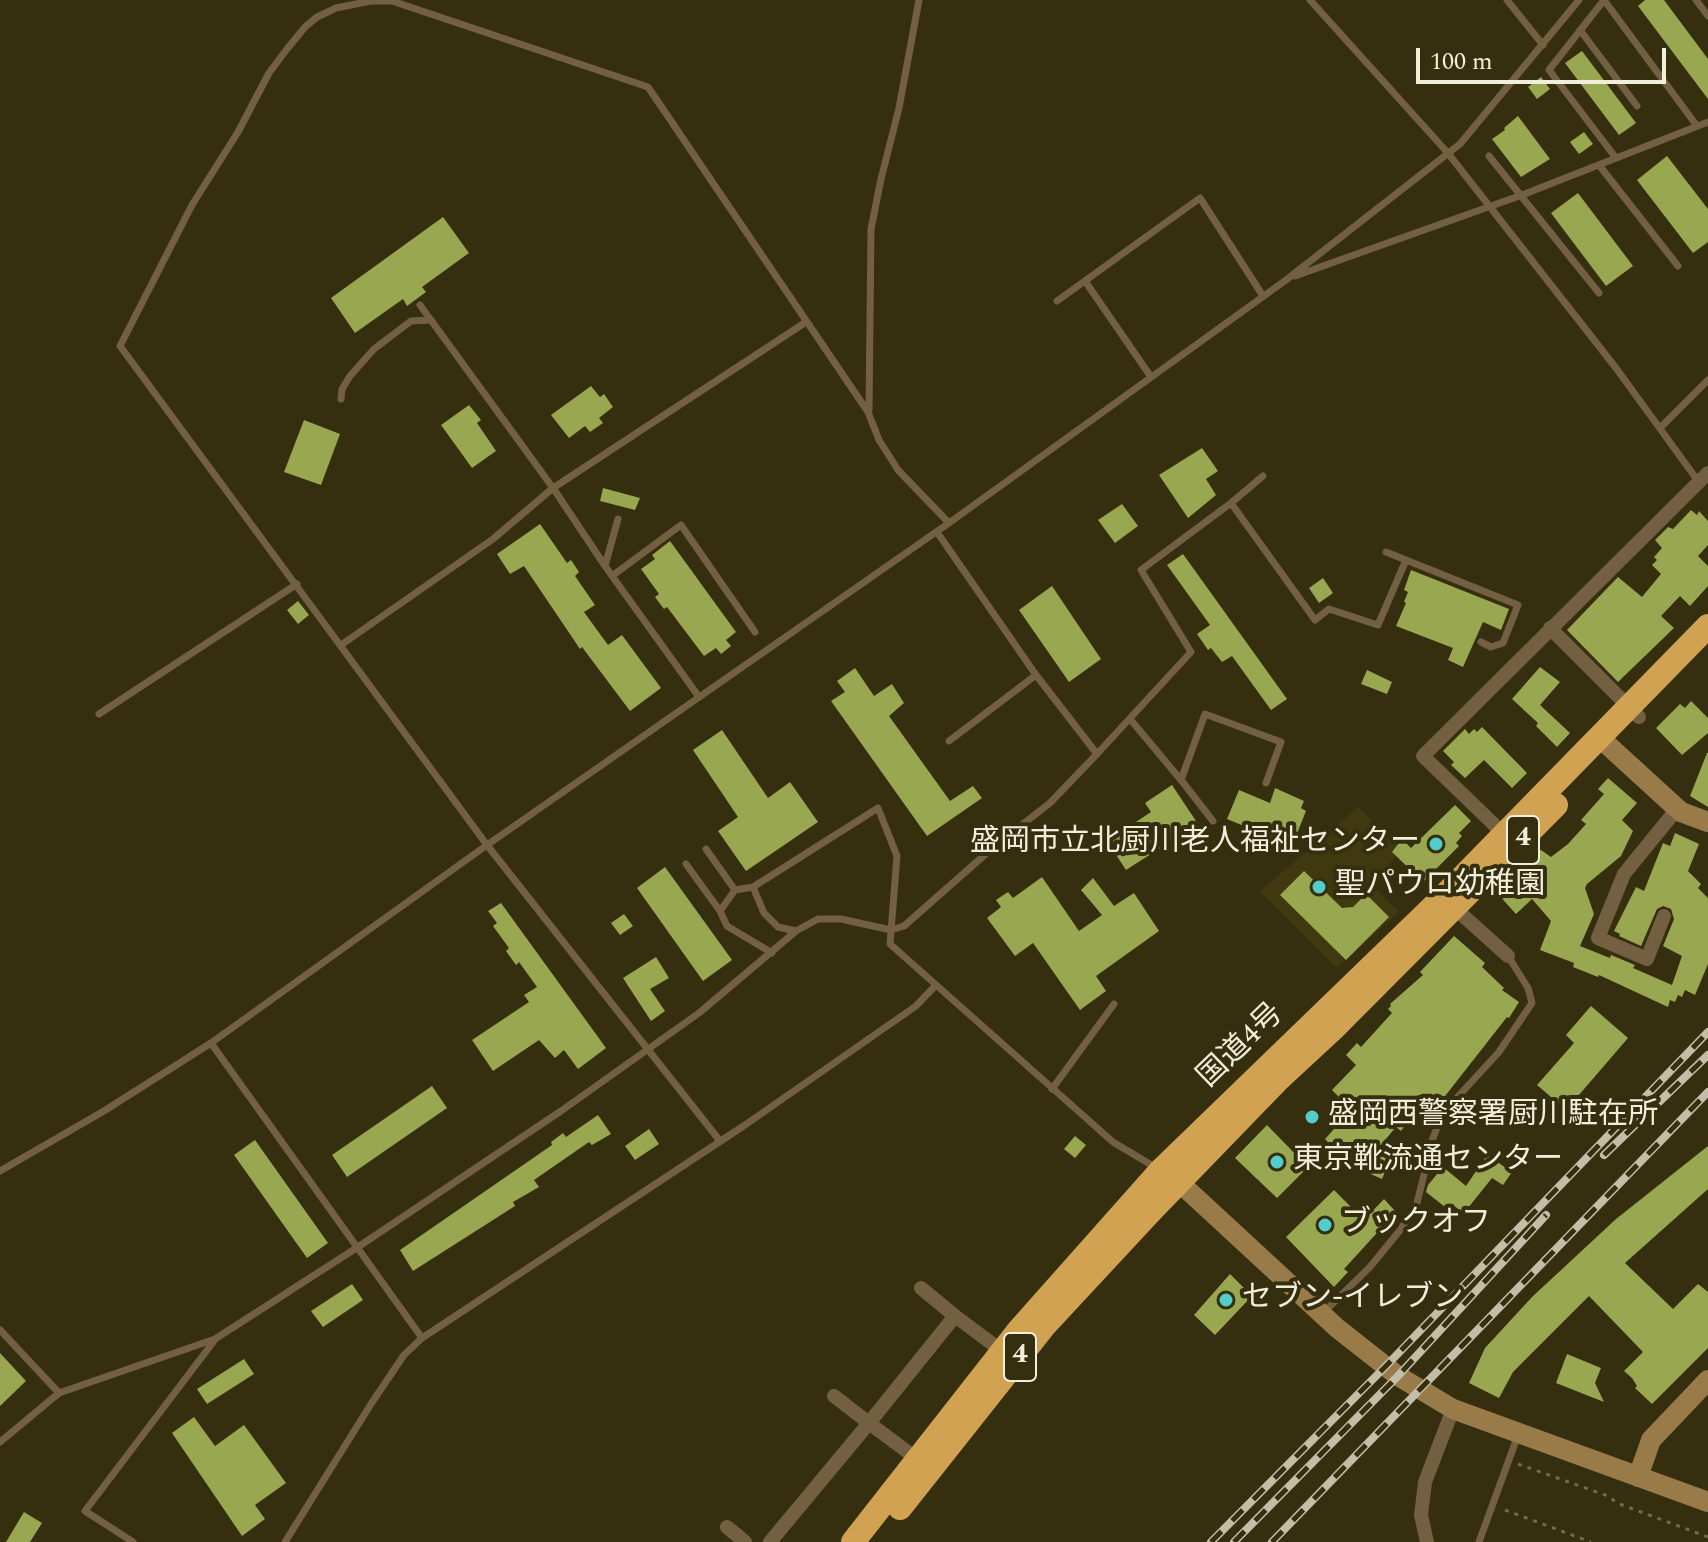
<!DOCTYPE html>
<html>
<head>
<meta charset="utf-8">
<style>
	body { margin:0 }
	#map { position:relative; width:1708px; height:1542px; overflow:hidden; background:#352e0f; font-family:Spectral,serif }
	canvas { display:block }
	.scale { position:absolute; left:1416px; top:48px; width:250px; height:36px; box-sizing:border-box; border:4px solid #f1eedb; border-top:0; padding-left:10px; font-size:24px; line-height:28px; white-space:nowrap; color:#f1eedb; -webkit-text-stroke:6px #352e0f; paint-order:stroke }
</style>
</head>
<body>
<div id="map">
<canvas width="1708" height="1542"></canvas>
<div class="scale">100 m</div>
</div>
<script>
const c = document.querySelector('canvas').getContext('2d');
c.lineJoin = 'round';
function fill(path, color) {
  c.fillStyle = color;
  c.fill(path, 'evenodd');
}
function poly(rows) {
  const path = new Path2D();
  for (const r of rows) {
    path.moveTo(r[0], r[1]);
    for (let i = 2; i < r.length; i += 2) path.lineTo(r[i], r[i + 1]);
  }
  return path;
}
function strokePath(path, color, width, dash) {
  c.strokeStyle = color;
  c.lineWidth = width;
  c.lineCap = dash ? 'butt' : 'round';
  c.setLineDash(dash || []);
  c.stroke(path);
}
function drawText(font, color, halo, rows, align = 'center') {
  c.font = font + ' Spectral,"Noto Sans JP",serif';
  c.lineWidth = 8;
  c.setLineDash([]);
  c.textBaseline = 'middle';
  c.strokeStyle = halo;
  c.fillStyle = color;
  for (const [text, x, y, turn = 0] of rows) {
    c.save();
    c.translate(x, y);
    c.rotate((+turn || 0) * Math.PI / 180);
    c.textAlign = isNaN(turn) ? turn : align;
    if (halo) c.strokeText(text, 0, 0);
    c.fillText(text, 0, 0);
    c.restore();
  }
}
const built = poly([
	[1358,807,1403,850,1370,883,1399,912,1337,968,1260,891]
]);
const building = poly([
	[1645,0,1664,0,1708,59,1708,99,1638,6],
	[1582,51,1636,123,1619,135,1565,63],
	[1541,77,1550,89,1537,99,1528,87],
	[1518,116,1550,159,1521,177,1492,139,1505,130,1504,128],
	[1584,132,1593,144,1579,154,1570,142],
	[1667,156,1708,209,1708,242,1693,253,1637,180],
	[1578,193,1633,266,1606,286,1551,213],
	[443,217,469,253,422,287,426,292,407,306,403,299,355,333,331,298],
	[591,386,600,397,604,394,613,407,599,418,603,423,590,432,585,426,569,438,551,415],
	[469,405,481,420,477,423,496,451,472,468,441,425],
	[304,420,340,434,321,485,284,472],
	[1202,448,1218,471,1206,479,1216,495,1188,518,1159,475],
	[603,488,640,498,635,510,600,501],
	[1122,504,1138,526,1115,543,1098,520],
	[1691,510,1697,515,1699,511,1708,521,1708,545,1698,556,1708,566,1708,586,1690,606,1680,596,1661,616,1674,628,1618,682,1567,630,1618,577,1642,597,1661,574,1652,565,1657,560,1654,557,1662,548,1655,540,1668,527,1673,529],
	[540,524,567,563,571,560,579,572,575,576,595,605,584,612,608,645,622,635,661,688,630,711,582,647,580,649,524,566,510,574,497,554],
	[670,541,736,632,726,640,731,646,721,654,716,648,704,656,667,607,664,609,655,597,659,594,641,569,655,559,652,555],
	[1183,554,1287,699,1271,710,1232,656,1222,662,1211,648,1208,650,1197,634,1210,625,1167,565],
	[1411,570,1509,609,1501,630,1483,622,1463,667,1448,660,1453,648,1396,626,1406,603,1404,602,1408,592,1404,590],
	[1323,578,1333,593,1319,603,1309,588],
	[1052,586,1101,659,1069,682,1019,610],
	[298,601,309,615,298,624,287,610],
	[1540,667,1560,682,1540,705,1570,733,1557,747,1536,726,1538,723,1512,699],
	[855,668,874,696,892,684,904,703,889,716,950,801,973,786,982,798,927,836,831,701,845,692,837,681],
	[1367,670,1392,682,1387,694,1361,684],
	[1691,701,1708,718,1708,733,1682,755,1656,728,1680,704,1685,708],
	[1482,727,1527,773,1512,788,1484,760,1465,778,1451,765,1454,762,1443,751,1465,729,1469,734,1474,729,1477,732],
	[722,730,768,798,790,782,818,822,746,871,718,831,738,817,693,750],
	[1707,753,1708,753,1708,807,1690,796],
	[1608,778,1637,803,1622,820,1633,831,1621,856,1587,884,1585,888,1594,914,1580,946,1610,958,1611,955,1635,965,1633,968,1672,985,1682,956,1663,946,1674,919,1671,909,1663,906,1657,909,1641,946,1619,936,1620,934,1614,931,1636,887,1644,891,1663,843,1670,846,1675,833,1699,844,1688,871,1701,884,1698,888,1708,898,1708,964,1695,995,1685,990,1682,997,1678,995,1675,1002,1670,1000,1668,1007,1599,975,1598,977,1573,967,1574,963,1540,950,1551,921,1532,899,1516,914,1496,892,1541,850,1551,857,1568,844,1586,824,1581,820,1604,794,1598,789],
	[1172,785,1198,824,1126,870,1107,841,1151,812,1145,803],
	[1275,788,1304,801,1301,808,1306,811,1292,846,1227,819,1239,790,1270,803],
	[1455,805,1471,821,1459,833,1462,836,1456,843,1459,846,1423,882,1392,852,1402,839,1411,848],
	[665,867,732,960,703,981,637,888],
	[1304,871,1342,908,1353,907,1366,894,1389,917,1346,960,1280,895],
	[1042,877,1079,931,1102,915,1081,890,1093,878,1114,906,1134,893,1159,931,1096,976,1106,991,1080,1010,1033,943,1015,956,987,918,1001,907,996,900,1008,892,1013,898],
	[501,903,606,1048,578,1069,564,1050,555,1058,539,1040,493,1071,472,1040,529,1002,524,995,537,987,519,962,516,965,506,951,509,948,493,926,497,923,488,911],
	[624,914,633,926,620,935,611,923],
	[1454,936,1485,963,1482,967,1504,988,1502,990,1519,1002,1509,1018,1507,1017,1442,1100,1436,1094,1429,1112,1420,1108,1412,1123,1408,1121,1401,1131,1396,1127,1374,1153,1390,1160,1382,1179,1350,1165,1325,1139,1343,1119,1331,1107,1340,1098,1332,1090,1356,1065,1346,1055,1357,1043,1361,1047,1381,1025,1392,1013,1388,1009,1391,1006,1390,1004,1423,975,1420,972],
	[656,957,669,978,650,989,665,1011,651,1021,623,978],
	[1591,1006,1628,1038,1566,1110,1537,1085,1574,1043,1566,1035],
	[432,1086,447,1108,347,1177,332,1155],
	[598,1115,611,1134,592,1145,589,1142,534,1180,539,1187,513,1202,515,1206,413,1271,400,1250,552,1145,551,1142,563,1133,566,1137],
	[1267,1125,1308,1167,1277,1198,1235,1158],
	[649,1129,659,1144,635,1160,625,1146],
	[1075,1136,1086,1145,1075,1158,1064,1149],
	[255,1140,328,1243,307,1258,234,1155],
	[1708,1146,1708,1189,1625,1263,1673,1309,1698,1284,1708,1292,1708,1348,1652,1404,1635,1388,1637,1386,1632,1378,1624,1371,1643,1352,1589,1296,1513,1372,1499,1398,1469,1383,1485,1348,1532,1297,1616,1219],
	[1487,1155,1512,1172,1503,1185,1492,1178,1464,1213,1454,1206,1450,1211,1426,1192,1428,1185,1443,1167,1466,1186],
	[1334,1190,1364,1220,1384,1199,1396,1212,1344,1269,1348,1272,1334,1287,1286,1237],
	[1230,1274,1252,1296,1215,1335,1194,1315],
	[352,1284,363,1300,323,1327,311,1311],
	[0,1353,26,1381,0,1406],
	[1567,1354,1601,1368,1595,1383,1604,1402,1556,1383],
	[244,1359,254,1374,207,1404,197,1389],
	[194,1417,215,1446,244,1425,286,1483,255,1505,265,1519,242,1536,172,1433],
	[24,1512,42,1523,30,1542,6,1542]
]);
const path = poly([
	[1518,1464,1608,1496,1617,1503,1708,1537],
	[1505,1510,1591,1542]
]);
const lane = poly([
	[1310,0,1447,152,1616,368,1698,481],
	[1507,0,1543,45],
	[1604,0,1549,70,1616,158],
	[1604,0,1697,126],
	[1696,0,1708,16],
	[1580,30,1637,106],
	[1489,156,1599,293],
	[1599,165,1678,266],
	[1295,276,1522,195,1708,122],
	[1085,281,1151,377],
	[1057,301,1200,198,1263,296],
	[420,305,553,488,806,322],
	[341,399,342,389,350,376,374,349,411,321,431,320],
	[869,410,871,229,881,179,899,108,919,0],
	[1660,428,1708,380],
	[1231,503,1315,620,1329,609,1378,625,1406,560,1518,605,1503,643,1491,647,1481,642],
	[937,532,1036,675],
	[1386,552,1406,560],
	[605,566,699,697],
	[612,576,681,525,755,632],
	[341,645,493,539,553,488,605,566,618,519],
	[99,714,297,584],
	[1130,719,1181,780,1205,714,1281,742,1266,783],
	[1097,754,1191,652,1141,570,1231,503,1263,476],
	[1181,780,1213,821],
	[706,849,735,890,720,911],
	[686,864,720,911,727,926,772,953],
	[753,887,878,808,897,856,890,944,1113,1142,1158,1169],
	[796,931,818,919,841,919,891,930,904,926,996,845,1050,803,1097,754,1036,675,949,741],
	[211,1043,422,1338],
	[1052,1089,1114,1004],
	[720,1141,487,845,120,346,192,205,238,132,269,73,287,49,305,27,317,17,336,8,371,1,392,1,648,87,868,412,879,440,898,470,949,523],
	[0,1171,104,1111,211,1043,487,845,949,523,1286,280,1460,144,1579,0],
	[1323,1313,1370,1267,1401,1229,1417,1203,1433,1138,1443,1113,1499,1052,1532,1003,1528,988,1508,956],
	[0,1330,59,1393],
	[0,1442,59,1393,215,1339,358,1247,561,1111,699,1013,796,931,778,927,764,913,753,887,735,890],
	[133,1542,85,1511,214,1341],
	[285,1542,371,1404,404,1355,422,1338,745,1125,916,1006,935,986],
	[1479,1542,1518,1435]
]);
const street = poly([
	[1550,628,1639,717],
	[1508,838,1423,756,1708,473],
	[1449,903,1508,956],
	[1664,916,1647,959,1598,938,1624,874,1677,809],
	[921,1288,955,1316,869,1423,921,1462],
	[955,1316,1006,1354],
	[727,1527,745,1542],
	[770,1542,869,1423,834,1396],
	[1427,1542,1421,1515,1425,1482,1453,1409]
]);
const secondary = poly([
	[1600,738,1681,812,1708,822],
	[1180,1183,1337,1328,1398,1376,1453,1409,1708,1502],
	[1638,1477,1651,1440,1708,1380]
]);
const highway = poly([
	[900,1508,1045,1325,1151,1211,1279,1079,1333,1029,1556,805],
	[853,1542,1019,1330,1161,1170,1443,897,1708,626]
]);
const rail = poly([
	[1604,1155,1708,1055],
	[1211,1542,1386,1366,1708,1032],
	[1234,1542,1398,1376,1546,1215],
	[1272,1542,1708,1092]
]);
const markers = [
	[1436,844,8,"#52cdcc"],
	[1319,887,8,"#52cdcc"],
	[1312,1117,8,"#52cdcc"],
	[1277,1162,8,"#52cdcc"],
	[1325,1225,8,"#52cdcc"],
	[1226,1300,8,"#52cdcc"]
];
const shields = [
	[1523,840,32],
	[1020,1357,32]
];
const shieldNames = [
	["4",1523,840],
	["4",1020,1357]
];
const poiNames = [
	["盛岡市立北厨川老人福祉センター",1420,844,"right"],
	["聖パウロ幼稚園",1335,887],
	["盛岡西警察署厨川駐在所",1328,1117],
	["東京靴流通センター",1293,1162],
	["ブックオフ",1341,1225],
	["セブン-イレブン",1242,1300]
];
const streetNames = [
	["国道4号",1242,1047,-44]
];
fill(built, '#40380f');
fill(building, '#99a751');
strokePath(path, '#706a4f', 3, [4, 6]);
strokePath(lane, '#736042', 7);
strokePath(street, '#736042', 14);
strokePath(secondary, '#997b4a', 20);
strokePath(highway, '#d2a253', 24);
strokePath(rail, '#c2bea8', 8);
strokePath(rail, '#352e0f', 5, [15]);
for (const [x, y, r, color] of markers) {
  const dot = new Path2D();
  dot.arc(x, y, r, 0, 2 * Math.PI);
  c.fillStyle = color;
  c.fill(dot);
  strokePath(dot, '#352e0f', 3);
}
for (const [x, y, w] of shields) {
  const box = new Path2D();
  box.roundRect(x - w / 2, y - 24, w, 48, 6);
  c.fillStyle = '#352e0f';
  c.fill(box);
  strokePath(box, '#f1eedb', 2);
}
drawText('bold 28px', '#f1eedb', null, shieldNames);
drawText('30px', '#f1eedb', '#352e0f', poiNames, 'left');
drawText('30px', '#f1eedb', '#352e0f', streetNames);
</script>
</body>
</html>
